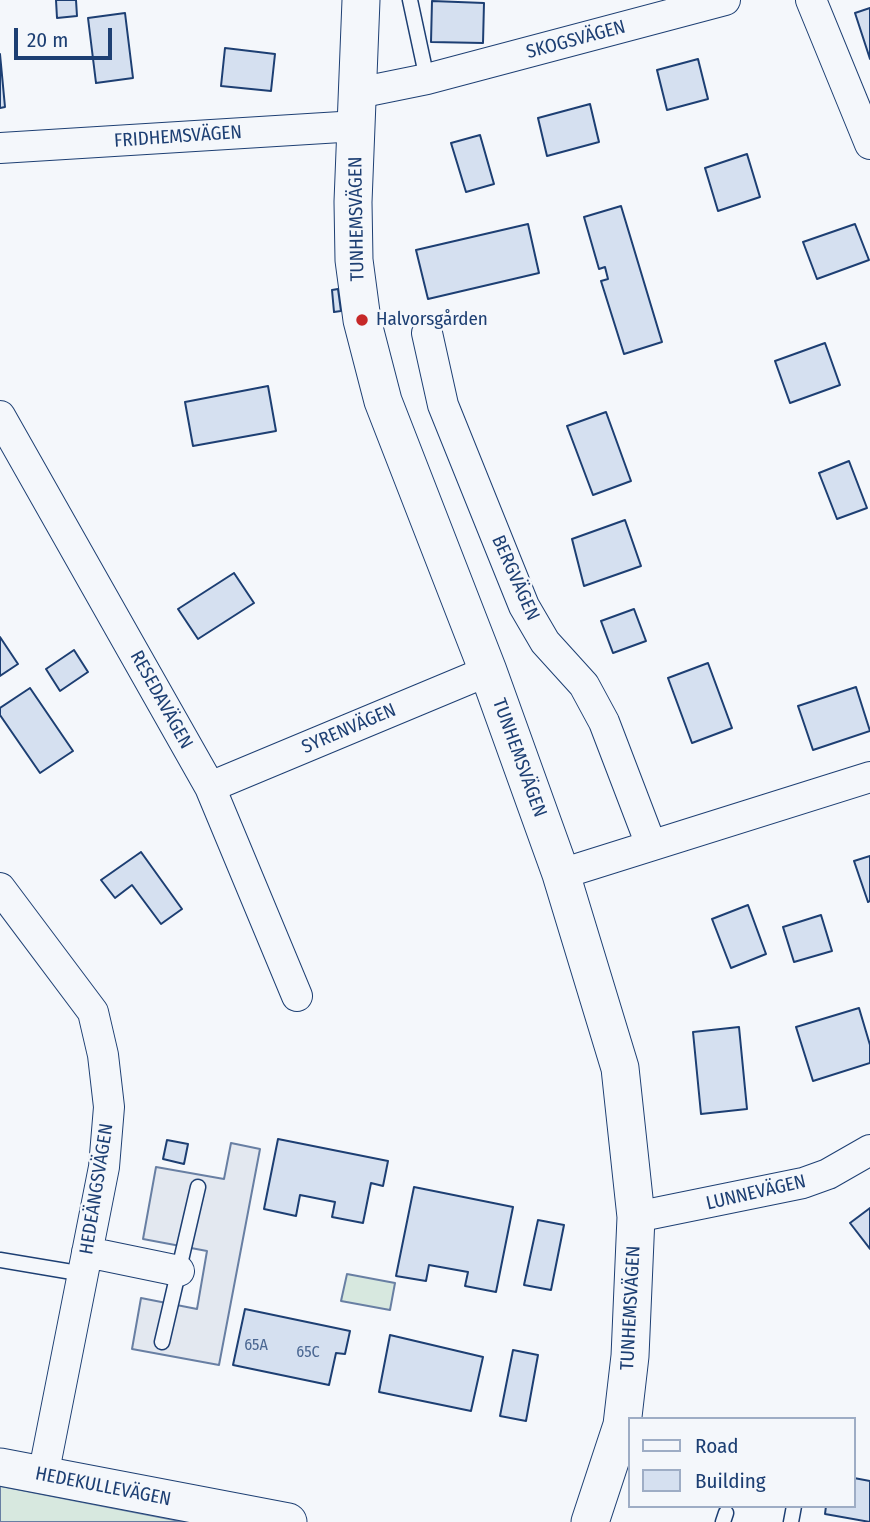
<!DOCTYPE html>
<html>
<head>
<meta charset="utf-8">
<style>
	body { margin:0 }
	#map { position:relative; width:870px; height:1522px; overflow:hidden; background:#f4f7fb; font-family:"Fira Sans Condensed",sans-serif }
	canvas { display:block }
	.legend { position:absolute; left:628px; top:1417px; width:228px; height:91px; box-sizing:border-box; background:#f4f7fb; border:2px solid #9eadc5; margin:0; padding:9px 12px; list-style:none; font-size:21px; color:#1d3f73 }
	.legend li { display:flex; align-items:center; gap:14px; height:35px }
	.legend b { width:35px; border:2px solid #9eadc5 }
	.scale { position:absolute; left:14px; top:28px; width:98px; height:32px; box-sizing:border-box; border:4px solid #1d3f73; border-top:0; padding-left:9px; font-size:21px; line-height:24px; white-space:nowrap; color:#1d3f73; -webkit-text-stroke:5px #f4f7fb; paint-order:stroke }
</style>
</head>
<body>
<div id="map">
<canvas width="870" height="1522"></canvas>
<ul class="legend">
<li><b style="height:9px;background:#f4f7fb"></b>Road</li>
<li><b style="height:19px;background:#d5e0f0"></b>Building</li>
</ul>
<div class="scale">20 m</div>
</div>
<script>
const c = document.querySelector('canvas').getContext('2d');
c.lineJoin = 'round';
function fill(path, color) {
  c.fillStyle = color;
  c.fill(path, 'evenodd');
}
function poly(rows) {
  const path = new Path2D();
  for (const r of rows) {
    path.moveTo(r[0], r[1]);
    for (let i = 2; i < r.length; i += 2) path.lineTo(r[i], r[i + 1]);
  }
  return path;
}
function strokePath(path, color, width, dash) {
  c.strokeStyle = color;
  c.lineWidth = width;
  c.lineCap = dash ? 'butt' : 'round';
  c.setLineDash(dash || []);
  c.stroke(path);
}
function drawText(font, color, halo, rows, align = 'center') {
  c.font = font + ' "Fira Sans Condensed",sans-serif';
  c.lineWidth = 5;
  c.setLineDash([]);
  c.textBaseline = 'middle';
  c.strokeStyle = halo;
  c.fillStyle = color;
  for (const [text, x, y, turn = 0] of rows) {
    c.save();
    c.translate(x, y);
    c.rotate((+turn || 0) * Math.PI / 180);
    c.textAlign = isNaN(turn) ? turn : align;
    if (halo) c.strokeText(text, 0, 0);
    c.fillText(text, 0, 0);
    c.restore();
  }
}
const green = poly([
	[347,1274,395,1283,390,1310,341,1301,347,1274],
	[0,1486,185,1522,0,1522,0,1486]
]);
const parking = poly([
	[231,1143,260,1149,219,1365,132,1349,141,1298,197,1309,207,1251,143,1239,156,1167,224,1179,231,1143]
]);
const building = poly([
	[56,0,76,0,77,16,57,18,56,0],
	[432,1,484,3,483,43,431,42,432,1],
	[870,8,870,59,855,13,870,8],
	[125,13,133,78,96,83,88,18,125,13],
	[225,48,275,54,271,91,221,86,225,48],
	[0,54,5,107,0,108,0,54],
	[698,59,708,99,667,110,657,70,698,59],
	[590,104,599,142,547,156,538,118,590,104],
	[480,135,494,184,466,192,451,143,480,135],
	[747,154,760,197,718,211,705,168,747,154],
	[621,206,662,342,624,354,601,281,608,279,605,267,599,269,584,217,621,206],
	[528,224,539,273,428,299,416,250,528,224],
	[855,224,869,260,817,279,803,242,855,224],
	[338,289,341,311,334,312,332,290,338,289],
	[825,343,840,385,790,403,775,361,825,343],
	[268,386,276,431,193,446,185,402,268,386],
	[606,412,631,481,593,495,567,426,606,412],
	[849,461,867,508,837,519,819,473,849,461],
	[625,520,641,566,584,586,572,539,625,520],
	[234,573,254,603,198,639,178,609,234,573],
	[634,609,646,641,613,653,601,621,634,609],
	[0,637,18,664,0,676,0,637],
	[74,650,88,672,60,691,46,669,74,650],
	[708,663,732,728,692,743,668,678,708,663],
	[856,687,870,731,813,750,798,706,856,687],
	[30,688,73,751,40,773,0,715,0,708,30,688],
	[141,852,182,909,161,924,132,885,115,898,101,880,141,852],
	[870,856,870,901,868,902,854,861,870,856],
	[748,905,766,954,731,968,712,919,748,905],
	[821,915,832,951,794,962,783,927,821,915],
	[859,1008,870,1045,870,1063,813,1081,796,1027,859,1008],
	[739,1027,747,1109,701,1114,693,1032,739,1027],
	[278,1139,388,1161,383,1186,371,1183,363,1223,332,1217,335,1202,300,1195,296,1216,264,1209,278,1139],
	[167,1140,188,1144,184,1164,163,1159,167,1140],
	[414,1187,513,1207,496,1292,465,1286,468,1272,429,1265,426,1281,396,1276,414,1187],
	[870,1208,870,1249,850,1223,870,1208],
	[538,1220,564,1225,551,1290,524,1285,538,1220],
	[245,1309,350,1331,345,1354,336,1353,329,1385,233,1365,245,1309],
	[390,1335,483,1357,471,1411,379,1392,390,1335],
	[513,1350,538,1355,526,1421,500,1416,513,1350],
	[854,1478,870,1481,870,1522,825,1514,826,1506,854,1506,854,1478]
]);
const service = poly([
	[410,0,427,79],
	[0,1260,84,1274],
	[162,1342,198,1187],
	[723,1522,726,1513],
	[791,1522,794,1506]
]);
const minor = poly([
	[811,0,870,144],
	[358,93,427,79,725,0],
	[0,148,357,126],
	[427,333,443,405,524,606,545,642,584,685,604,722,651,845],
	[0,416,210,787,297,996],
	[210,787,488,671],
	[561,874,870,777],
	[0,888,93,1012,103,1055,109,1107,104,1167,43,1476],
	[636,1217,803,1183,828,1174,870,1150],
	[87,1252,179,1271]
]);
const tertiary = poly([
	[361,0,353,202,354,260,362,320,383,401,488,671,561,874,620,1068,636,1217,630,1356,622,1425,590,1522],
	[0,1467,288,1522]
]);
const markers = [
	[362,320,7,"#c62828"]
];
const numberNames = [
	["65A",256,1346],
	["65C",308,1353]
];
const streetNames = [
	["SKOGSVÄGEN",576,40,-15],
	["FRIDHEMSVÄGEN",178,137,-4],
	["TUNHEMSVÄGEN",357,219,-91],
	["BERGVÄGEN",515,578,66],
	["RESEDAVÄGEN",161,700,61],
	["SYRENVÄGEN",349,729,-23],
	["TUNHEMSVÄGEN",519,758,70],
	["HEDEÄNGSVÄGEN",97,1189,-81],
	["LUNNEVÄGEN",756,1193,-13],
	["TUNHEMSVÄGEN",631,1308,-87],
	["HEDEKULLEVÄGEN",103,1487,11]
];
const poiNames = [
	["Halvorsgården",376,320]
];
fill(green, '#d7e8df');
strokePath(green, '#687fa3', 2);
fill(parking, '#e3e8f0');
strokePath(parking, '#687fa3', 2);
fill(building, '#d5e0f0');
strokePath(building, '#1d3f73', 2);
strokePath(service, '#1d3f73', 17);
strokePath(minor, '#1d3f73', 32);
strokePath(tertiary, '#1d3f73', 39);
strokePath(service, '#f4f7fb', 14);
strokePath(minor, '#f4f7fb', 30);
strokePath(tertiary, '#f4f7fb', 37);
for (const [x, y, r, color] of markers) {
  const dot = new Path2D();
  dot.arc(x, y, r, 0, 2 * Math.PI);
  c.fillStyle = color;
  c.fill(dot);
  strokePath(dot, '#f4f7fb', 2.5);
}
drawText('16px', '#4b6792', null, numberNames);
drawText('19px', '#1d3f73', '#f4f7fb', streetNames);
drawText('19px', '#1d3f73', '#f4f7fb', poiNames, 'left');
</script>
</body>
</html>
